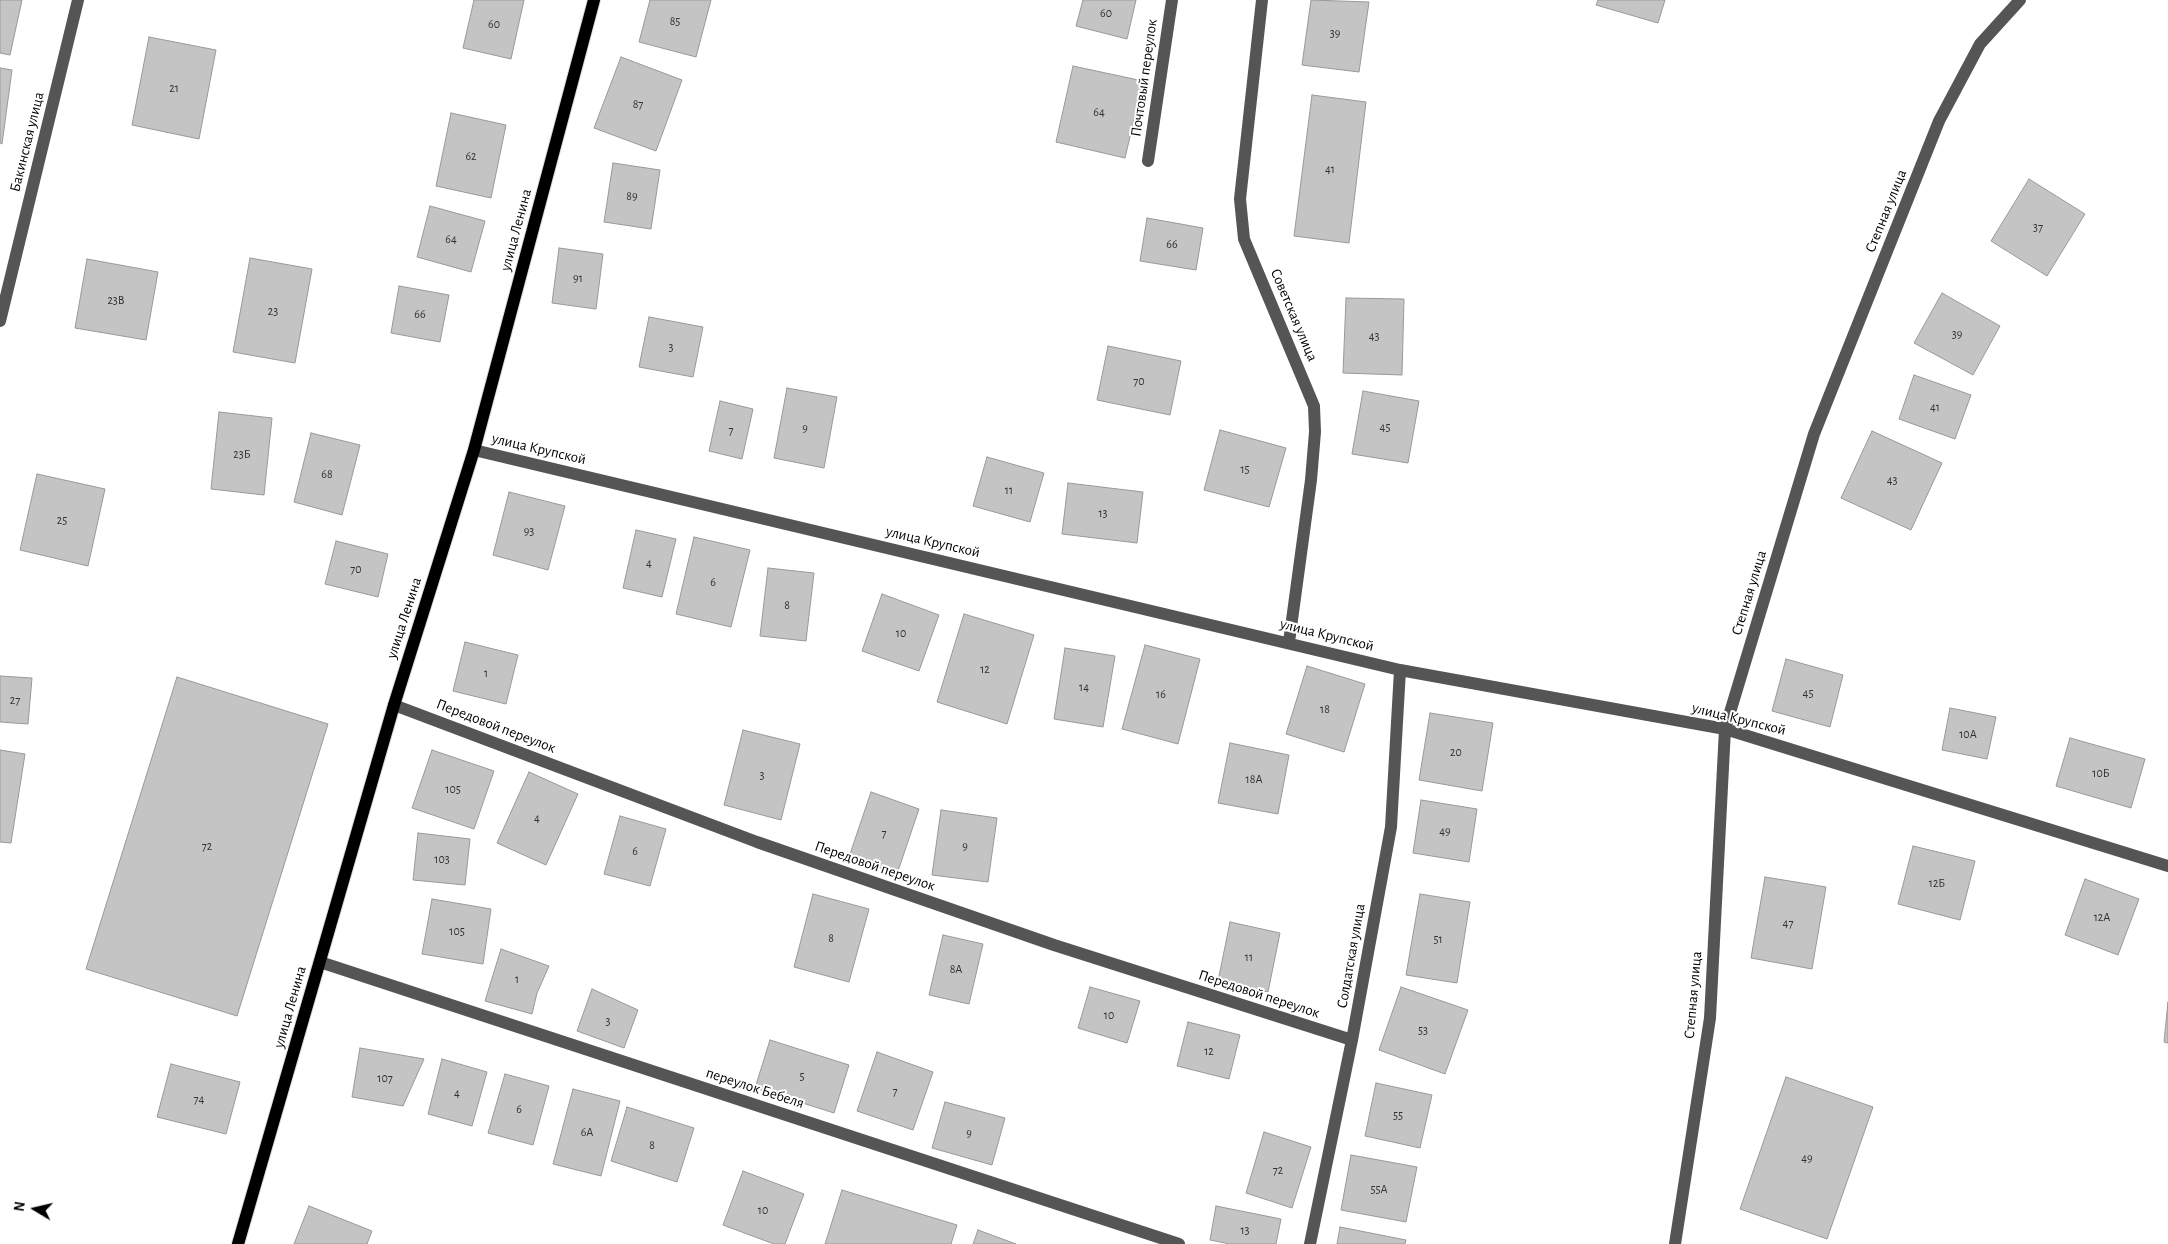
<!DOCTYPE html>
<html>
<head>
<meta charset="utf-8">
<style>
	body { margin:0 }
	#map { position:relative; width:2168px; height:1244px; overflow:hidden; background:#fff; font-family:"Alegreya Sans",sans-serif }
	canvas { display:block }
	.north { position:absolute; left:10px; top:1184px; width:50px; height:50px; -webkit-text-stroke:4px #fff; paint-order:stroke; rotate:279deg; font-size:14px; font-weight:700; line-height:20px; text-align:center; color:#000 }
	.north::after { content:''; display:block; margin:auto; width:18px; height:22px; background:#000; clip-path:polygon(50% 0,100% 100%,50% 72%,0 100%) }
</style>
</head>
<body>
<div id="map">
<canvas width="2168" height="1244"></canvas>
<div class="north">N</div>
</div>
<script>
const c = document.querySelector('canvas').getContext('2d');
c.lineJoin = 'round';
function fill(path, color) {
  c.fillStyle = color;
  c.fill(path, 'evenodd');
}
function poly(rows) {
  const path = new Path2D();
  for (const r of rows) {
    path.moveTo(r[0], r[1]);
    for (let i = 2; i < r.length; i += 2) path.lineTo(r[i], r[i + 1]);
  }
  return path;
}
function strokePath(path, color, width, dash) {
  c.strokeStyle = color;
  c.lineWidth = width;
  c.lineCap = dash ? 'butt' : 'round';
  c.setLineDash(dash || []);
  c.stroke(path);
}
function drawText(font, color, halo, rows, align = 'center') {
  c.font = font + ' "Alegreya Sans",sans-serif';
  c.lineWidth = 4;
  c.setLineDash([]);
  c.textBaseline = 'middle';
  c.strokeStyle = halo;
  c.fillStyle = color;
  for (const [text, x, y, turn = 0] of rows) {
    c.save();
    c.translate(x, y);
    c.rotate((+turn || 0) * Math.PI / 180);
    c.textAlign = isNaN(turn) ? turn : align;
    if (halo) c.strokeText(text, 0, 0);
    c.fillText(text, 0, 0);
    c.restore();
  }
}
const building = poly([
	[0,0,22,0,10,55,0,53,0,0],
	[474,0,524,0,511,59,463,48,474,0],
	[650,0,711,0,696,57,639,42,650,0],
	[1083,0,1136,0,1127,39,1076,26,1083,0],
	[1311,0,1369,2,1359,72,1302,65,1311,0],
	[1598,0,1665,0,1658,23,1596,5,1598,0],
	[149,37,216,50,199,139,132,125,149,37],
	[621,57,682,80,656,151,594,128,621,57],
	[1073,66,1143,81,1125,158,1056,142,1073,66],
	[0,68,12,70,2,144,0,143,0,68],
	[1312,95,1366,102,1349,243,1294,236,1312,95],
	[451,113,506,125,491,198,436,186,451,113],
	[613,163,660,170,651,229,604,222,613,163],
	[2029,179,2085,214,2047,276,1991,241,2029,179],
	[430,206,485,221,471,272,417,257,430,206],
	[1147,218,1203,228,1196,270,1140,261,1147,218],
	[559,248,603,254,596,309,552,303,559,248],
	[250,258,312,269,295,363,233,352,250,258],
	[87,259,158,272,146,340,75,328,87,259],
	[399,286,449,295,440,342,391,333,399,286],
	[1942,293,2000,326,1973,375,1914,343,1942,293],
	[1346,298,1404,299,1402,375,1343,373,1346,298],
	[649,317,703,327,693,377,639,367,649,317],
	[1108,346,1181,361,1170,415,1097,400,1108,346],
	[1914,375,1971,395,1955,439,1899,419,1914,375],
	[787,388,837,397,824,468,774,458,787,388],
	[1363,391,1419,401,1408,463,1352,454,1363,391],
	[720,401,753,409,742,459,709,451,720,401],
	[219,412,272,418,264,495,211,489,219,412],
	[1220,430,1286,448,1269,507,1204,490,1220,430],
	[1872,431,1942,463,1911,530,1841,498,1872,431],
	[311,433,360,445,342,515,294,502,311,433],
	[987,457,1044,473,1030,522,973,506,987,457],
	[37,474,105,489,88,566,20,550,37,474],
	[1068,483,1143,492,1137,543,1062,534,1068,483],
	[509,492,565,506,548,570,493,555,509,492],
	[636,530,676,539,662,597,623,588,636,530],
	[694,537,750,550,731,627,676,614,694,537],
	[336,541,388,554,378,597,325,584,336,541],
	[768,568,814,573,806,641,760,636,768,568],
	[882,594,939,615,919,671,862,651,882,594],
	[964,614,1034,635,1007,724,937,702,964,614],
	[465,642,518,655,506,704,453,691,465,642],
	[1145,645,1200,659,1178,744,1122,729,1145,645],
	[1065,648,1115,656,1103,727,1054,719,1065,648],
	[1786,659,1843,675,1830,727,1772,711,1786,659],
	[1307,666,1365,684,1344,752,1286,734,1307,666],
	[0,676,32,678,28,724,0,722,0,676],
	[177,677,328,724,237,1016,86,969,177,677],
	[1950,708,1996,717,1987,759,1942,750,1950,708],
	[1430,713,1493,723,1482,791,1419,780,1430,713],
	[743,730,800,744,781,820,724,805,743,730],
	[2070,738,2145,759,2131,808,2056,786,2070,738],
	[1230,743,1289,755,1278,814,1218,803,1230,743],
	[0,750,25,754,11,843,0,842,0,750],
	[432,750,494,771,474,829,412,808,432,750],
	[529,772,578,794,546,865,497,843,529,772],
	[871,792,919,809,897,874,849,857,871,792],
	[1421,800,1477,809,1469,862,1413,853,1421,800],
	[941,810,997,818,988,882,932,875,941,810],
	[620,816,666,829,650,886,604,874,620,816],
	[418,833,470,839,465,885,413,880,418,833],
	[1913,846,1975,861,1960,920,1898,904,1913,846],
	[1765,877,1826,887,1812,969,1751,958,1765,877],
	[2085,879,2139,899,2118,955,2065,935,2085,879],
	[813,894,869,909,849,982,794,967,813,894],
	[1420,894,1470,902,1457,983,1406,975,1420,894],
	[432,899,491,909,483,964,422,954,432,899],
	[1230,922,1280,933,1268,992,1218,981,1230,922],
	[943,935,983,944,969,1004,929,995,943,935],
	[501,949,549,966,537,993,532,1014,485,1001,501,949],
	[1090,987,1140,1001,1127,1043,1078,1028,1090,987],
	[1401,987,1468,1010,1445,1074,1379,1050,1401,987],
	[592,989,638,1010,624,1048,577,1031,592,989],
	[2168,1002,2168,1043,2164,1042,2168,1002],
	[1188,1022,1240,1035,1229,1079,1177,1066,1188,1022],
	[770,1040,849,1065,834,1113,755,1088,770,1040],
	[360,1048,424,1059,403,1106,352,1097,360,1048],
	[877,1052,933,1072,913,1130,857,1111,877,1052],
	[442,1059,487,1072,472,1126,428,1114,442,1059],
	[171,1064,240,1082,226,1134,157,1117,171,1064],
	[505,1074,549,1086,533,1145,488,1133,505,1074],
	[1786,1077,1873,1107,1827,1239,1740,1209,1786,1077],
	[1376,1083,1432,1095,1420,1148,1365,1136,1376,1083],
	[573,1089,620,1101,601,1176,553,1164,573,1089],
	[945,1102,1005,1118,992,1165,932,1148,945,1102],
	[627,1107,694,1128,677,1182,611,1161,627,1107],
	[1264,1132,1311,1147,1292,1208,1246,1193,1264,1132],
	[1351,1155,1417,1167,1406,1222,1341,1210,1351,1155],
	[743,1171,804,1194,785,1244,774,1244,723,1225,743,1171],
	[842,1190,957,1225,951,1244,825,1244,842,1190],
	[309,1206,372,1231,367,1244,294,1244,309,1206],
	[1216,1206,1281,1219,1276,1244,1230,1244,1210,1240,1216,1206],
	[1340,1227,1406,1240,1405,1244,1337,1244,1340,1227],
	[978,1230,1016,1244,973,1244,978,1230]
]);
const minor = poly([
	[1262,0,1240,199,1244,239,1314,406,1315,432,1311,480,1289,642],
	[1148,161,1172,0],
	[0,321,78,0],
	[474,450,1400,670,1725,729,2168,866],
	[394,705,757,842,1054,945,1352,1040],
	[320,962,1179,1244],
	[1310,1244,1352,1040,1391,827,1400,670],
	[1675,1244,1710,1018,1725,729,1814,434,1939,121,1980,44,2020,0]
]);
const major = poly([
	[238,1244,394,705,474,450,594,0]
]);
const numberNames = [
	["60",1106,13],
	["85",675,21],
	["60",494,24],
	["39",1335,33],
	["21",174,88],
	["87",638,104],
	["64",1099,112],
	["62",471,156],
	["41",1330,169],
	["89",632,196],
	["37",2038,227],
	["64",451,239],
	["66",1172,244],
	["91",578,278],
	["23В",116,300],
	["23",273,311],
	["66",420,314],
	["39",1957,334],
	["43",1374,336],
	["3",671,347],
	["70",1139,381],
	["41",1935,407],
	["45",1385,427],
	["9",805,428],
	["7",731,430],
	["23Б",242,454],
	["15",1245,469],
	["68",327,474],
	["43",1892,480],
	["11",1009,490],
	["13",1103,513],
	["25",62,520],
	["93",529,531],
	["4",649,563],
	["70",356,569],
	["6",713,582],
	["8",787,605],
	["10",901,633],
	["12",985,669],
	["1",486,673],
	["14",1084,687],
	["45",1808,693],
	["16",1161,694],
	["27",15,700],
	["18",1325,709],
	["10А",1968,734],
	["20",1456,752],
	["10Б",2101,773],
	["3",762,775],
	["18А",1254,779],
	["105",453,789],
	["4",537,818],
	["49",1445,831],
	["7",884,833],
	["72",207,846],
	["9",965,846],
	["6",635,851],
	["103",442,859],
	["12Б",1937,883],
	["12А",2102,917],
	["47",1788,923],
	["105",457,931],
	["8",831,938],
	["51",1438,939],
	["11",1249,957],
	["8А",956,969],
	["1",517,979],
	["10",1109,1015],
	["3",608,1021],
	["53",1423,1030],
	["12",1209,1051],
	["5",802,1076],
	["107",385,1078],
	["7",895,1091],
	["4",457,1093],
	["74",199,1099],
	["6",519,1109],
	["55",1398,1115],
	["6А",587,1132],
	["9",969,1133],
	["8",652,1145],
	["49",1807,1158],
	["72",1278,1170],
	["55А",1379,1189],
	["10",763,1210],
	["13",1245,1230]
];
const streetNames = [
	["Почтовый переулок",1144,78,-82],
	["Бакинская улица",27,142,-76],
	["Степная улица",1886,211,-68],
	["улица Ленина",516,230,-75],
	["Советская улица",1294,315,67],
	["улица Крупской",539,449,13],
	["улица Крупской",933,542,13],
	["Степная улица",1749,593,-73],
	["улица Ленина",404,618,-72],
	["улица Крупской",1327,635,14],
	["улица Крупской",1739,719,14],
	["Передовой переулок",496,726,21],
	["Передовой переулок",875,866,19],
	["Солдатская улица",1351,956,-80],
	["Передовой переулок",1259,994,18],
	["Степная улица",1693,995,-85],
	["улица Ленина",290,1007,-74],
	["переулок Бебеля",755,1088,18]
];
fill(building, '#c4c4c4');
strokePath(building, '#999', 1);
strokePath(major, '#dbdbdb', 14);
strokePath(minor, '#555', 12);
strokePath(major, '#000', 12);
drawText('12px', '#313131', null, numberNames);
drawText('15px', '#000', '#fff', streetNames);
</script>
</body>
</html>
